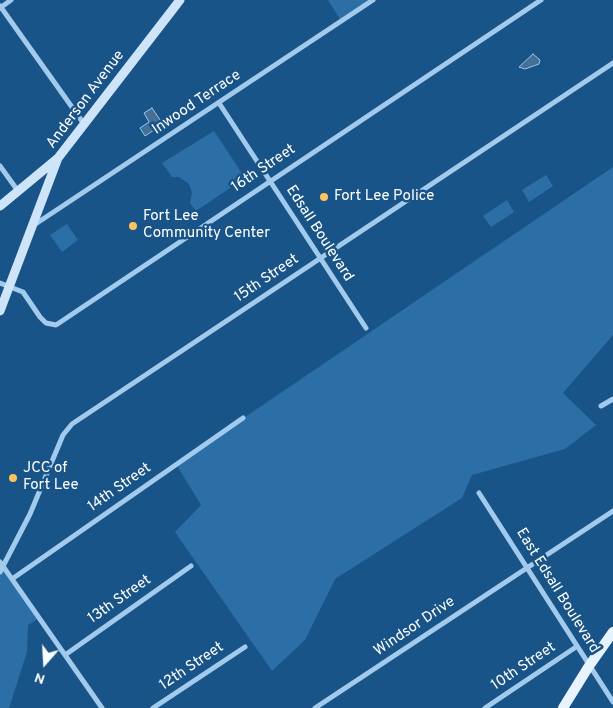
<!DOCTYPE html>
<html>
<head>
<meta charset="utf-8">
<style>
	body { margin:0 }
	#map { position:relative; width:613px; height:708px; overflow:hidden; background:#195488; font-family:Overpass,sans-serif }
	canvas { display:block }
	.north { position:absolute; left:20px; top:638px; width:50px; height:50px; -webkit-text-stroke:4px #195488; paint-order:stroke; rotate:199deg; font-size:14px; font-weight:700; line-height:20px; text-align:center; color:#fff }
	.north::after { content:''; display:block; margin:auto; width:18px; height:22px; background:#fff; clip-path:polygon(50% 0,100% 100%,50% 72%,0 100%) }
</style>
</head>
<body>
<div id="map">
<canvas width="613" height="708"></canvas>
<div class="north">N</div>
</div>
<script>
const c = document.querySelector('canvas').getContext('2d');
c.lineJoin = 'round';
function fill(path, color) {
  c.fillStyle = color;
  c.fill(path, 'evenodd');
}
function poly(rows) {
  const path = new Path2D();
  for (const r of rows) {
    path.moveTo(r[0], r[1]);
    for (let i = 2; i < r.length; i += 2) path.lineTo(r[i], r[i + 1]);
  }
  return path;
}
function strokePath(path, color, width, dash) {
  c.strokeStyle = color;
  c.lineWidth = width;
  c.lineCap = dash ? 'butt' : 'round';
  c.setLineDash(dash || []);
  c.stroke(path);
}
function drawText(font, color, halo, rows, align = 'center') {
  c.font = font + ' Overpass,sans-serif';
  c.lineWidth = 5;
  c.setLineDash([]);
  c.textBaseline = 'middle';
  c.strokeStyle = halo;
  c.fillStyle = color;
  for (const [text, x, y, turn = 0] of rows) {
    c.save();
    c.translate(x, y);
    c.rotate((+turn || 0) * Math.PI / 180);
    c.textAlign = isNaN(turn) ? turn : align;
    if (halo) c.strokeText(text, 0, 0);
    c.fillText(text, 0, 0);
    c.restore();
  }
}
const green = poly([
	[328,0,373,0,341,21],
	[214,131,245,178,196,211,190,203,192,193,189,184,179,177,172,177,162,163],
	[613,167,613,335,563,393,596,425,565,449,472,475,462,498,335,579,305,640,272,671,175,532,201,505,176,464],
	[546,175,553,186,529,202,522,190],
	[507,200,514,212,491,227,483,216],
	[67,224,78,240,62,252,50,235],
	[3,567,39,618,28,625,27,652,9,708,0,708,0,572]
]);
const water = poly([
	[533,54,540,60,539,64,525,69,519,67,533,54],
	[152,108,163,124,145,136,140,128,149,122,144,113,152,108]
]);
const street = poly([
	[0,6,84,124],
	[0,8,11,0],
	[219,103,366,328],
	[0,166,18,191],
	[34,225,373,0],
	[0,283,23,292,40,317,46,323,56,325,541,0],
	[601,406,613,399],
	[479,493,613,702],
	[0,562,102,708],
	[0,572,30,514,63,435,72,424,613,63],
	[12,579,243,418],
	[65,655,191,566],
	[153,708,245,647],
	[315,708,613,511],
	[485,708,576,647]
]);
const secondary = poly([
	[0,206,58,158],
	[0,311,58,158,180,0]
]);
const primary = poly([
	[563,708,589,666,613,632]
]);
const markers = [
	[324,197,5,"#ffc25d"],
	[133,226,5,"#ffc25d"],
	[13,478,5,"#ffc25d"]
];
const streetNames = [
	["Anderson Avenue",86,100,-53],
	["Inwood Terrace",197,103,-34],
	["16th Street",264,169,-34],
	["Edsall Boulevard",319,234,57],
	["15th Street",267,279,-34],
	["14th Street",120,488,-35],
	["East Edsall Boulevard",557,591,58],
	["13th Street",120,600,-35],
	["Windsor Drive",415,627,-34],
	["12th Street",192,667,-34],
	["10th Street",524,667,-34]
];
const poiNames = [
	["Fort Lee Police",334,197],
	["Fort Lee",143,217],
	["Community Center",143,234],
	["JCC of",23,469],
	["Fort Lee",23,486]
];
fill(green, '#2c6ea6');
fill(water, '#456f95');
strokePath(water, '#94c7ef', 1);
strokePath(street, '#a2caed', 5);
strokePath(secondary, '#cee5f9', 9);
strokePath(primary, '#e7f3ff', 10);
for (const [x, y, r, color] of markers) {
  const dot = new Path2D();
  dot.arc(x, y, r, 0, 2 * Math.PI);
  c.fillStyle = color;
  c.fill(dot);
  strokePath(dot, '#195488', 2);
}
drawText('15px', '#fff', '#195488', streetNames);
drawText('15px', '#fff', '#195488', poiNames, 'left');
</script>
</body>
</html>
